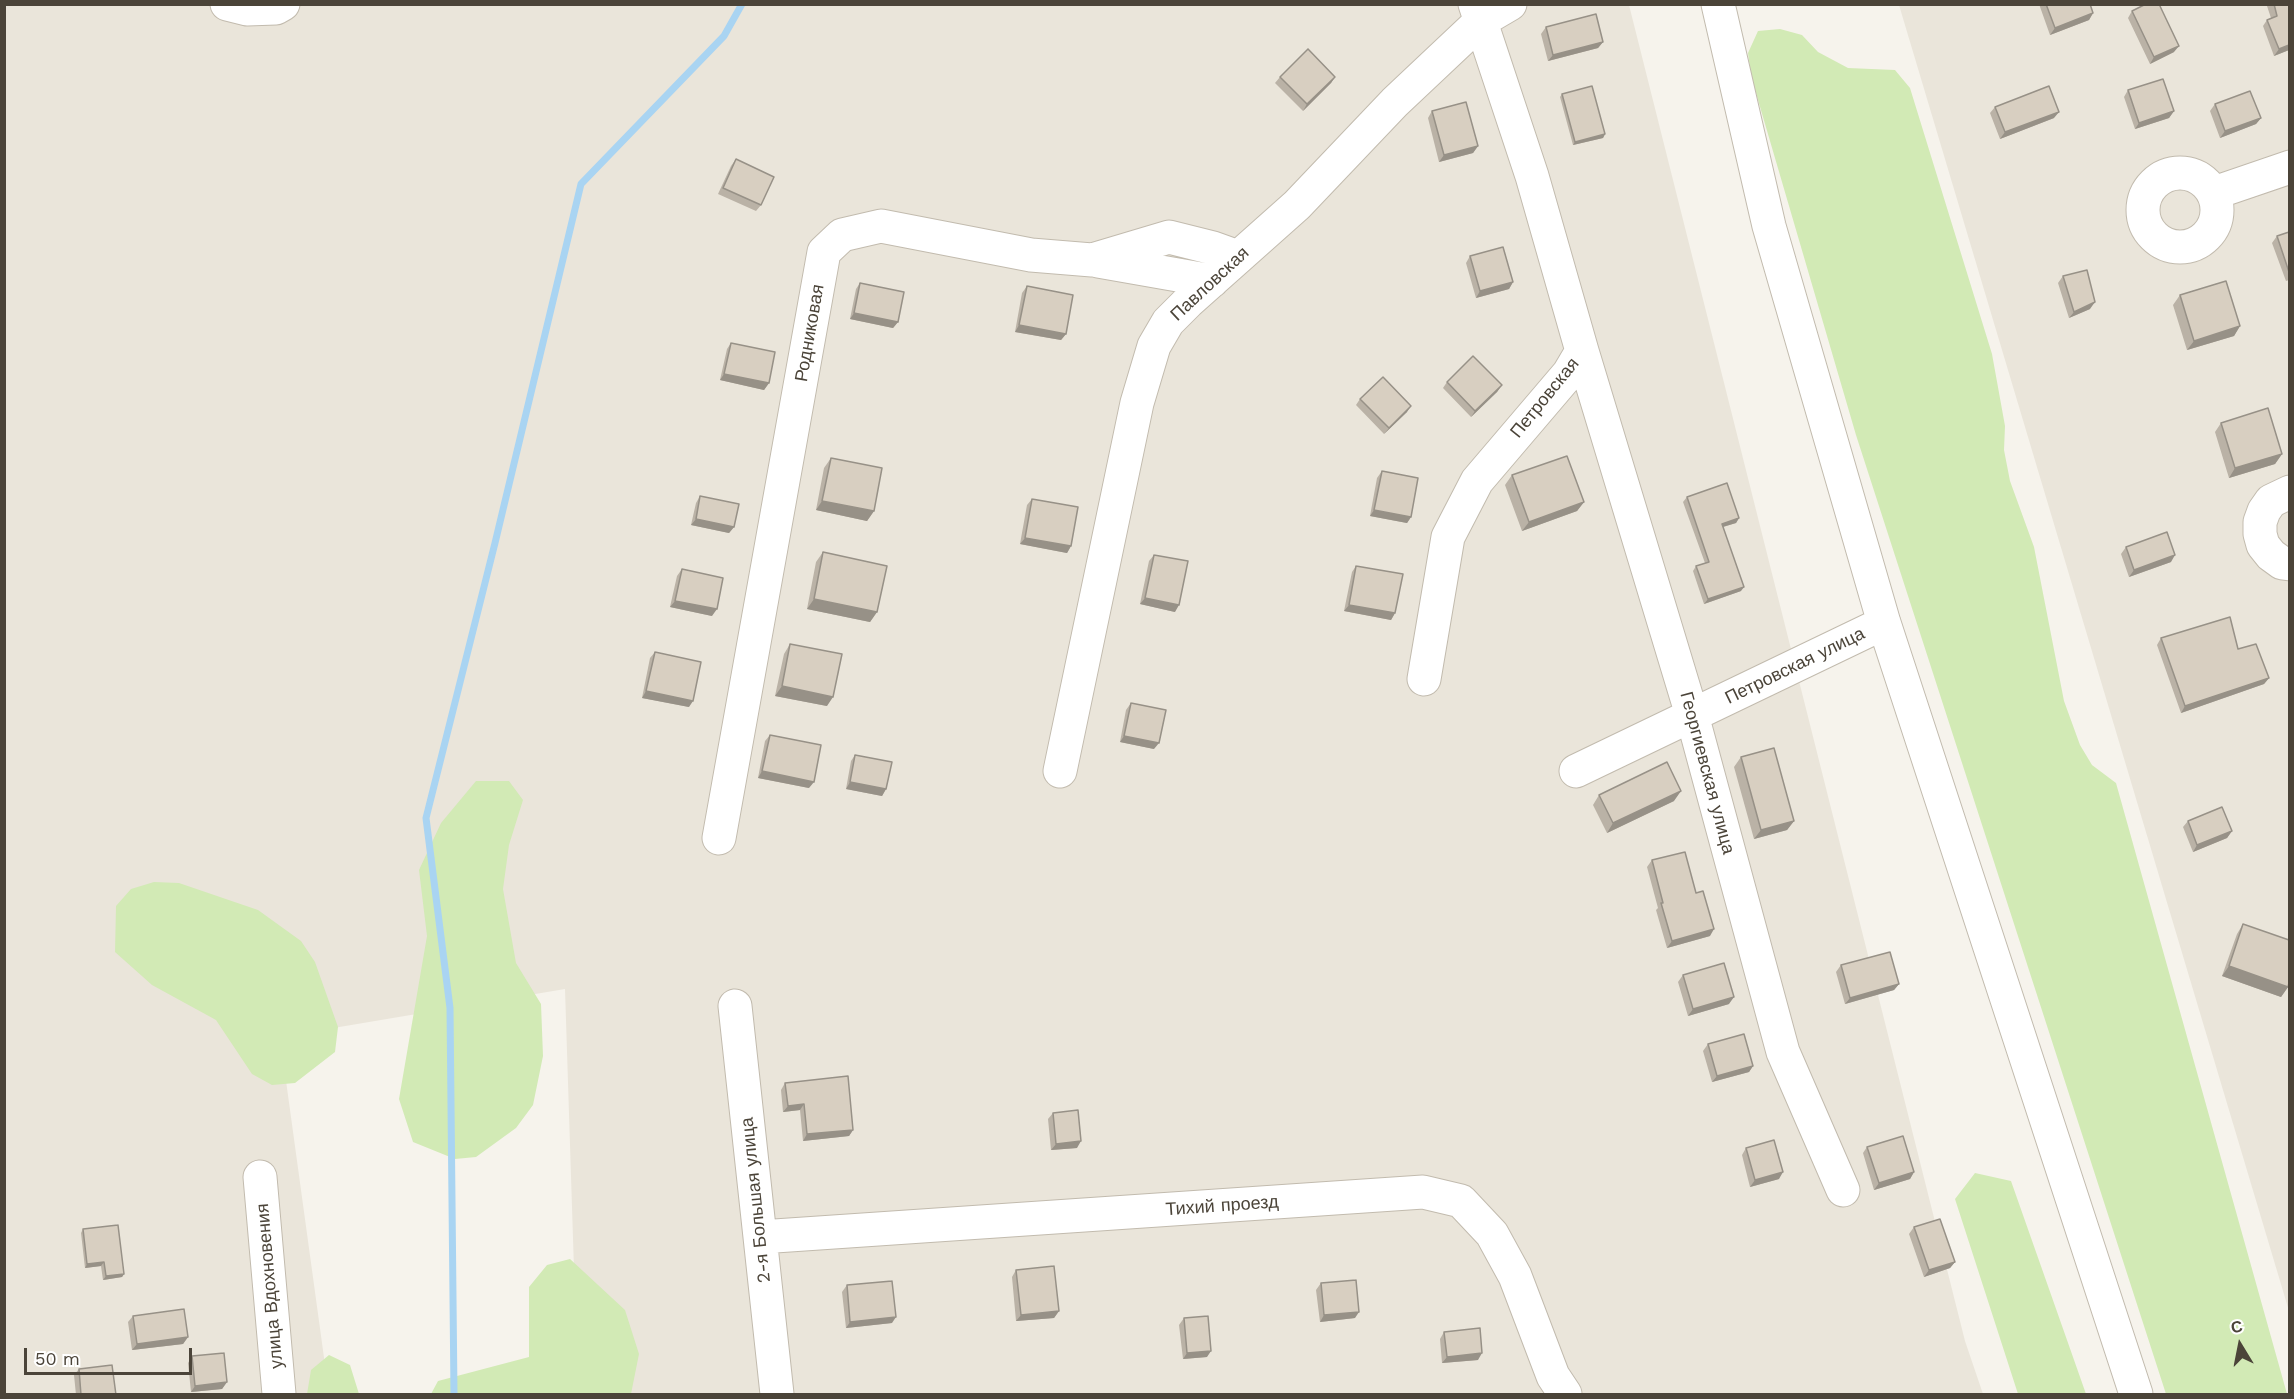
<!DOCTYPE html>
<html>
<head>
<meta charset="utf-8">
<style>
	body { margin:0 }
	#map { position:relative; width:2294px; height:1399px; overflow:hidden; background:#f6f3ec; font-family:"Work Sans",sans-serif }
	canvas { display:block }
	.frame { position:absolute; inset:0; border:6px solid #4b4439; pointer-events:none }
	.north { position:absolute; left:2210px; top:1315px; width:60px; height:60px; -webkit-text-stroke:4px #fff; paint-order:stroke; rotate:350deg; font-size:16px; font-weight:700; line-height:24px; text-align:center; color:#4b4439 }
	.north::after { content:''; display:block; margin:auto; width:21px; height:27px; background:#4b4439; clip-path:polygon(50% 0,100% 100%,50% 72%,0 100%) }
	.scale { position:absolute; left:24px; top:1348px; width:168px; height:27px; box-sizing:border-box; border:3px solid #4b4439; border-top:0; padding-left:8px; font-size:18px; line-height:21px; white-space:nowrap; color:#4b4439; -webkit-text-stroke:4px #fff; paint-order:stroke }
</style>
</head>
<body>
<div id="map">
<canvas width="2294" height="1399"></canvas>
<div class="frame"></div>
<div class="north">С</div>
<div class="scale">50 m</div>
</div>
<script>
const c = document.querySelector('canvas').getContext('2d');
c.lineJoin = 'round';
function fill(path, color) {
  c.fillStyle = color;
  c.fill(path, 'evenodd');
}
function poly(rows) {
  const path = new Path2D();
  for (const r of rows) {
    if (r.length === 3) {
      path.moveTo(r[0] + r[2], r[1]);
      path.arc(r[0], r[1], r[2], 0, 2 * Math.PI);
      continue;
    }
    path.moveTo(r[0], r[1]);
    for (let i = 2; i < r.length; i += 2) path.lineTo(r[i], r[i + 1]);
  }
  return path;
}
function strokePath(path, color, width, dash) {
  c.strokeStyle = color;
  c.lineWidth = width;
  c.lineCap = dash ? 'butt' : 'round';
  c.setLineDash(dash || []);
  c.stroke(path);
}
function drawText(font, color, halo, rows, align = 'center') {
  c.font = font + ' "Work Sans",sans-serif';
  c.lineWidth = 4.5;
  c.setLineDash([]);
  c.textBaseline = 'middle';
  c.strokeStyle = halo;
  c.fillStyle = color;
  for (const [text, x, y, turn = 0] of rows) {
    c.save();
    c.translate(x, y);
    c.rotate((+turn || 0) * Math.PI / 180);
    c.textAlign = isNaN(turn) ? turn : align;
    if (halo) c.strokeText(text, 0, 0);
    c.fillText(text, 0, 0);
    c.restore();
  }
}
const residential = poly([
	[5,5,1629,5,1965,1341,1983,1394,578,1394,565,989,280,1037,329,1394,5,1394],
	[1899,5,2289,5,2289,1311]
]);
const green = poly([
	[1780,29,1802,35,1818,52,1848,68,1895,70,1910,88,1992,354,2005,426,2004,450,2010,481,2034,547,2064,701,2080,745,2092,765,2116,783,2287,1394,2166,1394,1856,435,1751,76,1748,53,1758,31],
	[476,781,509,781,523,800,509,845,503,889,516,963,541,1004,543,1056,533,1105,516,1128,476,1157,455,1159,413,1142,399,1099,427,936,419,870,441,823],
	[154,882,179,883,258,910,301,941,315,962,338,1027,335,1052,295,1083,272,1085,252,1074,216,1020,152,985,115,952,116,906,131,889],
	[1975,1173,2011,1181,2086,1394,2018,1394,1955,1199],
	[570,1259,625,1310,639,1354,631,1394,431,1394,438,1381,529,1357,529,1287,547,1265],
	[329,1355,350,1365,359,1394,307,1394,311,1370]
]);
const stream = poly([
	[454,1394,450,1008,426,818,495,543,581,184,724,36,742,4]
]);
const minor = poly([
	[227,4,247,9,276,8,283,4],
	[1718,4,1769,226,1884,623,2136,1394],
	[2180,210,37],
	[2214,193,2290,167],
	[1098,261,1212,281],
	[1582,351,1692,715,1783,1052,1843,1190],
	[2290,492,2271,501,2264,511,2260,522,2260,534,2263,545,2271,555,2282,563,2290,564],
	[1424,679,1448,537,1477,481,1569,373,1582,351,1532,176,1475,4],
	[1060,771,1137,403,1154,346,1168,322,1188,302,1297,205,1395,102,1481,21,1510,4],
	[1576,771,1884,623],
	[719,838,824,252,842,235,881,226,1031,255,1092,260,1169,237,1213,248,1238,257],
	[735,1006,777,1394],
	[260,1177,279,1394],
	[760,1237,1423,1192,1461,1201,1492,1234,1515,1276,1553,1376,1565,1394]
]);
const wall = poly([
	[2039,4,2090,4,2093,13,2089,20,2050,35],
	[2269,4,2289,4,2289,50,2274,56,2263,26,2267,20,2271,18,2267,6],
	[2132,11,2174,52,2150,64,2128,18],
	[1546,27,1603,42,1598,48,1548,61,1541,34],
	[1280,77,1335,77,1331,83,1303,111,1275,83],
	[2128,90,2174,111,2169,118,2135,129,2124,97],
	[1562,94,1605,134,1603,138,1573,145,1560,97],
	[2215,104,2261,118,2256,124,2220,138,2210,111],
	[1995,107,2054,118,2000,139,1990,113],
	[1432,111,1478,146,1473,153,1439,162,1428,118],
	[736,159,761,205,756,211,718,194,731,166],
	[2289,232,2289,280,2286,281,2272,243,2277,236],
	[1470,256,1513,282,1509,289,1476,298,1466,263],
	[2063,276,2090,309,2069,318,2058,283],
	[860,283,898,322,893,328,850,319,856,289],
	[1027,286,1066,334,1061,340,1015,332,1022,293],
	[2180,295,2240,326,2234,336,2187,350,2173,305],
	[731,343,769,383,764,390,720,380,727,349],
	[1447,382,1502,385,1497,392,1471,417,1443,388],
	[1360,399,1407,412,1384,434,1356,405],
	[2221,423,2282,454,2275,464,2229,478,2215,432],
	[831,458,874,511,867,521,816,510,824,468],
	[1382,471,1411,517,1407,523,1370,516,1377,478],
	[1512,475,1584,502,1577,511,1522,531,1505,485],
	[700,496,734,527,729,533,691,525,696,503],
	[1687,497,1739,518,1736,523,1723,527,1741,591,1704,604,1693,571,1696,566,1705,563,1683,502],
	[1032,499,1071,546,1067,553,1020,544,1027,505],
	[2126,547,2171,562,2129,577,2121,554],
	[823,552,877,612,870,622,807,609,816,562],
	[1154,555,1175,612,1140,604,1149,561],
	[1356,566,1395,613,1391,620,1344,611,1352,572],
	[682,569,712,616,670,607,677,576],
	[2161,638,2238,649,2269,678,2264,684,2181,713,2157,645],
	[790,644,827,706,775,696,784,654],
	[655,652,689,707,642,698,650,658],
	[1131,703,1154,749,1120,742,1126,710],
	[770,735,809,788,758,778,765,741],
	[855,755,886,789,882,796,846,789,851,761],
	[1741,757,1794,821,1787,830,1754,839,1734,767],
	[1599,795,1674,801,1607,833,1593,805],
	[2188,821,2232,831,2227,838,2193,852,2183,827],
	[1652,860,1696,893,1710,936,1667,948,1656,910,1658,908,1647,867],
	[2243,924,2288,987,2281,997,2222,976,2237,934],
	[1841,965,1899,984,1894,990,1845,1004,1836,972],
	[1683,975,1729,1004,1688,1016,1678,982],
	[1708,1044,1753,1066,1749,1072,1712,1082,1703,1051],
	[785,1083,853,1130,849,1136,803,1141,800,1110,783,1112,781,1090],
	[1053,1113,1077,1148,1051,1150,1048,1119],
	[1867,1147,1914,1172,1910,1179,1874,1190,1863,1153],
	[1746,1148,1779,1179,1750,1187,1742,1155],
	[1914,1227,1955,1262,1950,1268,1924,1277,1909,1234],
	[83,1229,124,1274,122,1277,103,1280,101,1266,85,1268,81,1233],
	[1016,1270,1059,1311,1054,1318,1016,1321,1012,1277],
	[1321,1283,1355,1318,1320,1322,1316,1290],
	[847,1285,892,1323,846,1328,842,1292],
	[133,1316,188,1337,183,1344,132,1350,128,1322],
	[1184,1318,1207,1357,1183,1359,1179,1325],
	[1444,1332,1478,1360,1442,1363,1440,1339],
	[192,1356,227,1382,222,1389,191,1392,188,1363],
	[79,1369,116,1395,76,1395,74,1375]
]);
const shadedWall = poly([
	[2093,13,2089,20,2050,35,2055,28],
	[1603,42,1598,48,1548,61,1553,55],
	[2289,45,2289,50,2274,56,2279,49],
	[2179,46,2174,52,2150,64,2154,57],
	[1335,77,1331,83,1303,111,1307,104],
	[2174,111,2169,118,2135,129,2139,123],
	[2059,112,2054,118,2000,139,2005,132],
	[2261,118,2256,124,2220,138,2225,131],
	[1605,134,1603,138,1573,145,1575,142],
	[1478,146,1473,153,1439,162,1444,155],
	[1513,282,1509,289,1476,298,1480,291],
	[2095,302,2090,309,2069,318,2074,312],
	[854,313,898,322,893,328,850,319],
	[1019,325,1066,334,1061,340,1015,332],
	[2240,326,2234,336,2187,350,2194,341],
	[724,374,769,383,764,390,720,380],
	[1502,385,1497,392,1471,417,1475,411],
	[1411,406,1407,412,1384,434,1389,428],
	[2282,454,2275,464,2229,478,2235,468],
	[822,501,874,511,867,521,816,510],
	[1584,502,1577,511,1522,531,1529,522],
	[1374,510,1411,517,1407,523,1370,516],
	[1739,518,1736,523,1719,528,1722,524],
	[696,519,734,527,729,533,691,525],
	[1025,538,1071,546,1067,553,1020,544],
	[2175,555,2171,562,2129,577,2134,570],
	[1744,587,1741,591,1704,604,1708,599],
	[1145,598,1179,605,1175,612,1140,604],
	[814,599,877,612,870,622,807,609],
	[675,601,717,609,712,616,670,607],
	[1349,605,1395,613,1391,620,1344,611],
	[2269,678,2264,684,2181,713,2185,706],
	[782,686,833,697,827,706,775,696],
	[646,691,693,701,689,707,642,698],
	[1124,736,1159,743,1154,749,1120,742],
	[762,771,814,782,809,788,758,778],
	[850,782,886,789,882,796,846,789],
	[1681,791,1674,801,1607,833,1613,823],
	[1794,821,1787,830,1754,839,1761,830],
	[2232,831,2227,838,2193,852,2197,845],
	[1714,929,1710,936,1667,948,1672,941],
	[2229,966,2288,987,2281,997,2222,976],
	[1899,984,1894,990,1845,1004,1850,998],
	[1734,997,1729,1004,1688,1016,1693,1009],
	[1753,1066,1749,1072,1712,1082,1717,1076],
	[804,1104,800,1110,783,1112,788,1106],
	[853,1130,849,1136,803,1141,807,1134],
	[1081,1141,1077,1148,1051,1150,1056,1144],
	[1783,1172,1779,1179,1750,1187,1755,1180],
	[1914,1172,1910,1179,1874,1190,1879,1183],
	[104,1262,101,1266,85,1268,87,1264],
	[1955,1262,1950,1268,1924,1277,1929,1270],
	[124,1274,122,1277,103,1280,106,1276],
	[1059,1311,1054,1318,1016,1321,1021,1315],
	[1359,1312,1355,1318,1320,1322,1324,1315],
	[896,1317,892,1323,846,1328,850,1322],
	[188,1337,183,1344,132,1350,137,1344],
	[1211,1351,1207,1357,1183,1359,1187,1353],
	[1482,1353,1478,1360,1442,1363,1447,1357],
	[227,1382,222,1389,191,1392,195,1386]
]);
const building = poly([
	[2046,4,2090,4,2093,13,2055,28,2046,4],
	[2146,4,2159,4,2179,46,2154,57,2132,11,2146,4],
	[2274,4,2289,4,2289,45,2279,49,2267,20,2277,16,2274,4],
	[1596,14,1603,42,1553,55,1546,27,1596,14],
	[1308,49,1335,77,1307,104,1280,77,1308,49],
	[2163,79,2174,111,2139,123,2128,90,2163,79],
	[1592,86,1605,134,1575,142,1562,94,1592,86],
	[2049,86,2059,112,2005,132,1995,107,2049,86],
	[2250,91,2261,118,2225,131,2215,104,2250,91],
	[1466,102,1478,146,1444,155,1432,111,1466,102],
	[736,159,774,177,761,205,723,188,736,159],
	[2289,232,2289,272,2277,236,2289,232],
	[1503,247,1513,282,1480,291,1470,256,1503,247],
	[2087,270,2095,302,2074,312,2063,276,2087,270],
	[2226,281,2240,326,2194,341,2180,295,2226,281],
	[860,283,904,292,898,322,854,313,860,283],
	[1027,286,1073,295,1066,334,1019,325,1027,286],
	[731,343,775,352,769,383,724,374,731,343],
	[1473,356,1502,385,1475,411,1447,382,1473,356],
	[1383,377,1411,406,1389,428,1360,399,1383,377],
	[2268,408,2282,454,2235,468,2221,423,2268,408],
	[1567,456,1584,502,1529,522,1512,475,1567,456],
	[831,458,882,468,874,511,822,501,831,458],
	[1382,471,1418,478,1411,517,1374,510,1382,471],
	[1727,483,1739,518,1722,524,1744,587,1708,599,1696,566,1709,562,1687,497,1727,483],
	[700,496,739,504,734,527,696,519,700,496],
	[1032,499,1078,507,1071,546,1025,538,1032,499],
	[2167,532,2175,555,2134,570,2126,547,2167,532],
	[823,552,887,566,877,612,814,599,823,552],
	[1154,555,1188,561,1179,605,1145,598,1154,555],
	[1356,566,1403,574,1395,613,1349,605,1356,566],
	[682,569,723,578,717,609,675,601,682,569],
	[2230,617,2238,649,2256,644,2269,678,2185,706,2161,638,2230,617],
	[790,644,842,654,833,697,782,686,790,644],
	[655,652,701,662,693,701,646,691,655,652],
	[1131,703,1166,710,1159,743,1124,736,1131,703],
	[770,735,821,745,814,782,762,771,770,735],
	[1774,748,1794,821,1761,830,1741,757,1774,748],
	[855,755,892,762,886,789,850,782,855,755],
	[1667,762,1681,791,1613,823,1599,795,1667,762],
	[2222,807,2232,831,2197,845,2188,821,2222,807],
	[1685,852,1696,893,1703,891,1714,929,1672,941,1661,903,1663,903,1652,860,1685,852],
	[2243,924,2289,940,2289,983,2288,987,2229,966,2243,924],
	[1890,952,1899,984,1850,998,1841,965,1890,952],
	[1724,963,1734,997,1693,1009,1683,975,1724,963],
	[1744,1034,1753,1066,1717,1076,1708,1044,1744,1034],
	[848,1076,853,1130,807,1134,804,1104,788,1106,785,1083,848,1076],
	[1078,1110,1081,1141,1056,1144,1053,1113,1078,1110],
	[1903,1136,1914,1172,1879,1183,1867,1147,1903,1136],
	[1774,1140,1783,1172,1755,1180,1746,1148,1774,1140],
	[1940,1219,1955,1262,1929,1270,1914,1227,1940,1219],
	[118,1225,124,1274,106,1276,104,1262,87,1264,83,1229,118,1225],
	[1054,1266,1059,1311,1021,1315,1016,1270,1054,1266],
	[1356,1280,1359,1312,1324,1315,1321,1283,1356,1280],
	[892,1281,896,1317,850,1322,847,1285,892,1281],
	[184,1309,188,1337,137,1344,133,1316,184,1309],
	[1208,1316,1211,1351,1187,1353,1184,1318,1208,1316],
	[1480,1328,1482,1353,1447,1357,1444,1332,1480,1328],
	[224,1353,227,1382,195,1386,192,1356,224,1353],
	[112,1365,116,1395,81,1395,79,1369,112,1365]
]);
const streetNames = [
	["Павловская",1210,284,-43],
	["Родниковая",810,333,-80],
	["Петровская",1545,398,-51],
	["Петровская улица",1795,666,-26],
	["Георгиевская улица",1707,773,75],
	["2-я Большая улица",756,1200,-96],
	["Тихий проезд",1222,1206,-4],
	["улица Вдохновения",270,1286,-95]
];
fill(residential, '#eae5da');
fill(green, '#d2eab5');
strokePath(stream, '#a9d4f2', 7);
strokePath(minor, '#c2bbae', 35);
strokePath(minor, '#fff', 33);
fill(wall, '#bab2a6');
fill(shadedWall, '#979187');
fill(building, '#d8cfc1');
strokePath(building, '#979187', 1.5);
drawText('18px', '#4b4439', '#fff', streetNames);
</script>
</body>
</html>
